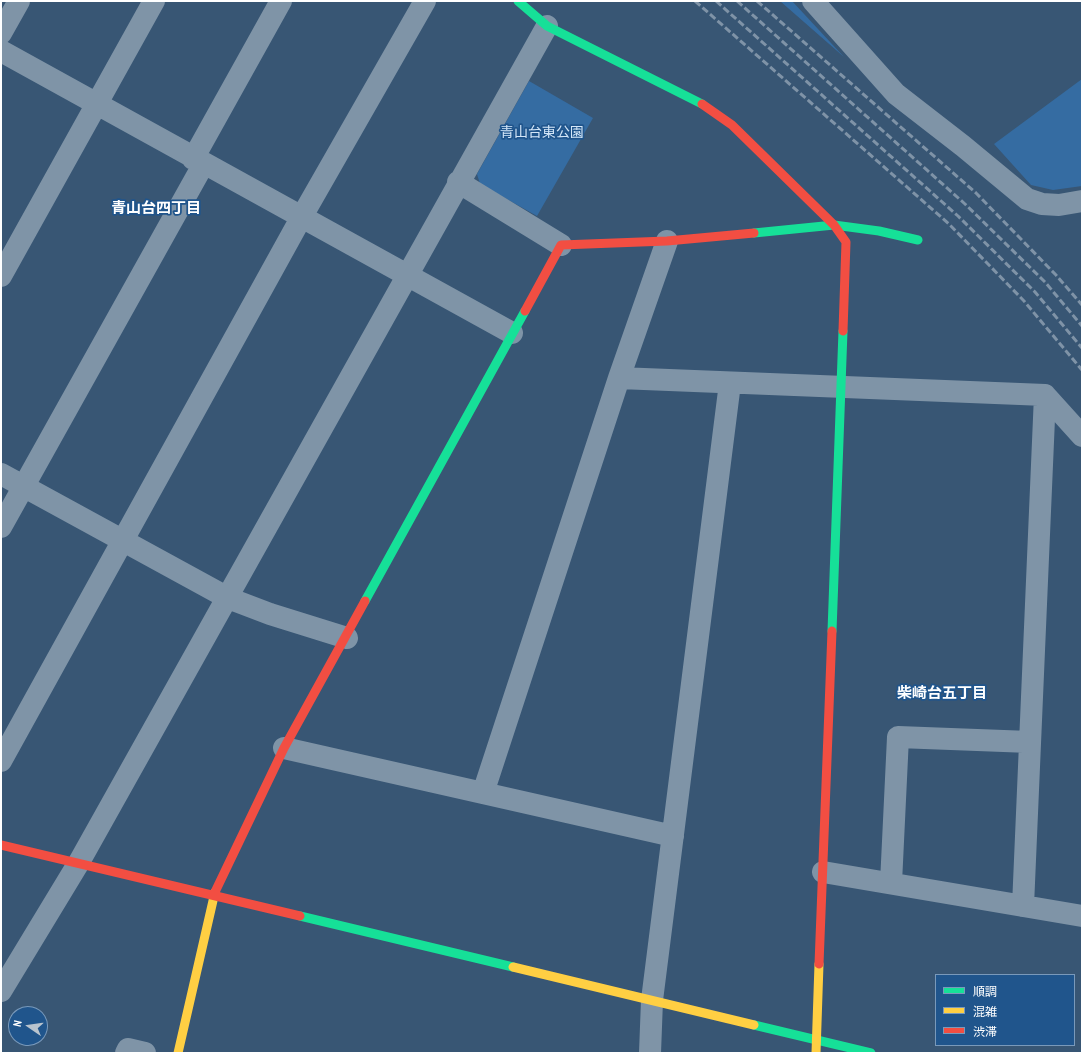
<!DOCTYPE html>
<html>
<head>
<meta charset="utf-8">
<style>
	body { margin:0 }
	#map { position:relative; width:1083px; height:1054px; overflow:hidden; background:#385674; font-family:"PT Sans Narrow","Noto Sans JP",sans-serif }
	canvas { display:block }
	.frame { position:absolute; inset:0; border:2px solid #fff; pointer-events:none }
	.legend { position:absolute; left:935px; top:974px; width:140px; height:72px; box-sizing:border-box; background:#20558c; border:1px solid #7999ba; margin:0; padding:5px 7px; list-style:none; font-size:12px; color:#fff }
	.legend li { display:flex; align-items:center; gap:8px; height:20px }
	.legend b { width:20px; border:1px solid #7999ba }
	.north { position:absolute; left:8px; top:1006px; width:40px; height:40px; box-sizing:border-box; background:#20558c; border:1px solid #7999ba; border-radius:50%; rotate:283deg; font-size:11px; font-weight:700; line-height:16px; text-align:center; color:#fff }
	.north::after { content:''; display:block; margin:auto; width:14px; height:18px; background:#b9c4ce; clip-path:polygon(50% 0,100% 100%,50% 72%,0 100%) }
</style>
</head>
<body>
<div id="map">
<canvas width="1083" height="1054"></canvas>
<div class="frame"></div>
<ul class="legend">
<li><b style="height:5px;background:#16e098"></b>順調</li>
<li><b style="height:5px;background:#ffcf43"></b>混雑</li>
<li><b style="height:5px;background:#f24e42"></b>渋滞</li>
</ul>
<div class="north">N</div>
</div>
<script>
const c = document.querySelector('canvas').getContext('2d');
c.lineJoin = 'round';
function fill(path, color) {
  c.fillStyle = color;
  c.fill(path, 'evenodd');
}
function poly(rows) {
  const path = new Path2D();
  for (const r of rows) {
    path.moveTo(r[0], r[1]);
    for (let i = 2; i < r.length; i += 2) path.lineTo(r[i], r[i + 1]);
  }
  return path;
}
function strokePath(path, color, width, dash) {
  c.strokeStyle = color;
  c.lineWidth = width;
  c.lineCap = dash ? 'butt' : 'round';
  c.setLineDash(dash || []);
  c.stroke(path);
}
function drawText(font, color, halo, rows, align = 'center') {
  c.font = font + ' "PT Sans Narrow","Noto Sans JP",sans-serif';
  c.lineWidth = 3.5;
  c.setLineDash([]);
  c.textBaseline = 'middle';
  c.strokeStyle = halo;
  c.fillStyle = color;
  for (const [text, x, y, turn = 0] of rows) {
    c.save();
    c.translate(x, y);
    c.rotate((+turn || 0) * Math.PI / 180);
    c.textAlign = isNaN(turn) ? turn : align;
    if (halo) c.strokeText(text, 0, 0);
    c.fillText(text, 0, 0);
    c.restore();
  }
}
const green = poly([
	[780,1,792,1,844,57],
	[1082,79,1082,186,1053,190,1031,185,994,144],
	[529,81,593,118,537,216,480,184,477,174]
]);
const street = poly([
	[813,1,896,94,963,146,1027,199,1042,204,1059,205,1082,201],
	[1,33,19,1],
	[1,51,512,333],
	[193,159,281,1],
	[458,182,561,245],
	[1,276,154,1],
	[619,378,1045,395,1082,436],
	[1,474,228,598,270,614,347,638],
	[1,527,203,165],
	[284,748,673,836],
	[1,761,301,218,425,1],
	[483,793,619,378,667,241],
	[823,872,1082,916],
	[891,883,898,737,1030,742],
	[1023,906,1045,395],
	[1,991,78,864,547,26],
	[126,1053,128,1049,145,1053],
	[650,1053,652,1000,730,383]
]);
const fast = poly([
	[518,1,547,26,702,104],
	[754,233,834,225,879,231,918,240],
	[365,601,525,311],
	[832,631,843,331],
	[300,916,513,967],
	[754,1025,871,1053]
]);
const slow = poly([
	[513,967,754,1025],
	[178,1053,215,892],
	[816,1053,819,964]
]);
const jam = poly([
	[702,104,732,125,834,225,846,242,843,331],
	[525,311,561,245,667,241,754,233],
	[1,845,300,916],
	[215,892,284,748,365,601],
	[819,964,832,631]
]);
const rail = poly([
	[695,1,949,224,1024,301,1082,370],
	[716,1,958,216,1035,292,1082,348],
	[737,1,965,204,1045,282,1082,326],
	[757,1,976,193,1056,275,1082,305]
]);
const parkNames = [
	["青山台東公園",542,133]
];
const neighbourhoodNames = [
	["青山台四丁目",156,209],
	["柴崎台五丁目",942,694]
];
fill(green, '#356ca2');
strokePath(street, '#7f94a7', 22);
strokePath(fast, '#16e098', 9);
strokePath(slow, '#ffcf43', 9);
strokePath(jam, '#f24e42', 9);
strokePath(rail, '#7f93a7', 3, [7, 3]);
drawText('14px', '#d3e6f8', '#20558c', parkNames);
drawText('bold 15px', '#fff', '#20558c', neighbourhoodNames);
</script>
</body>
</html>
